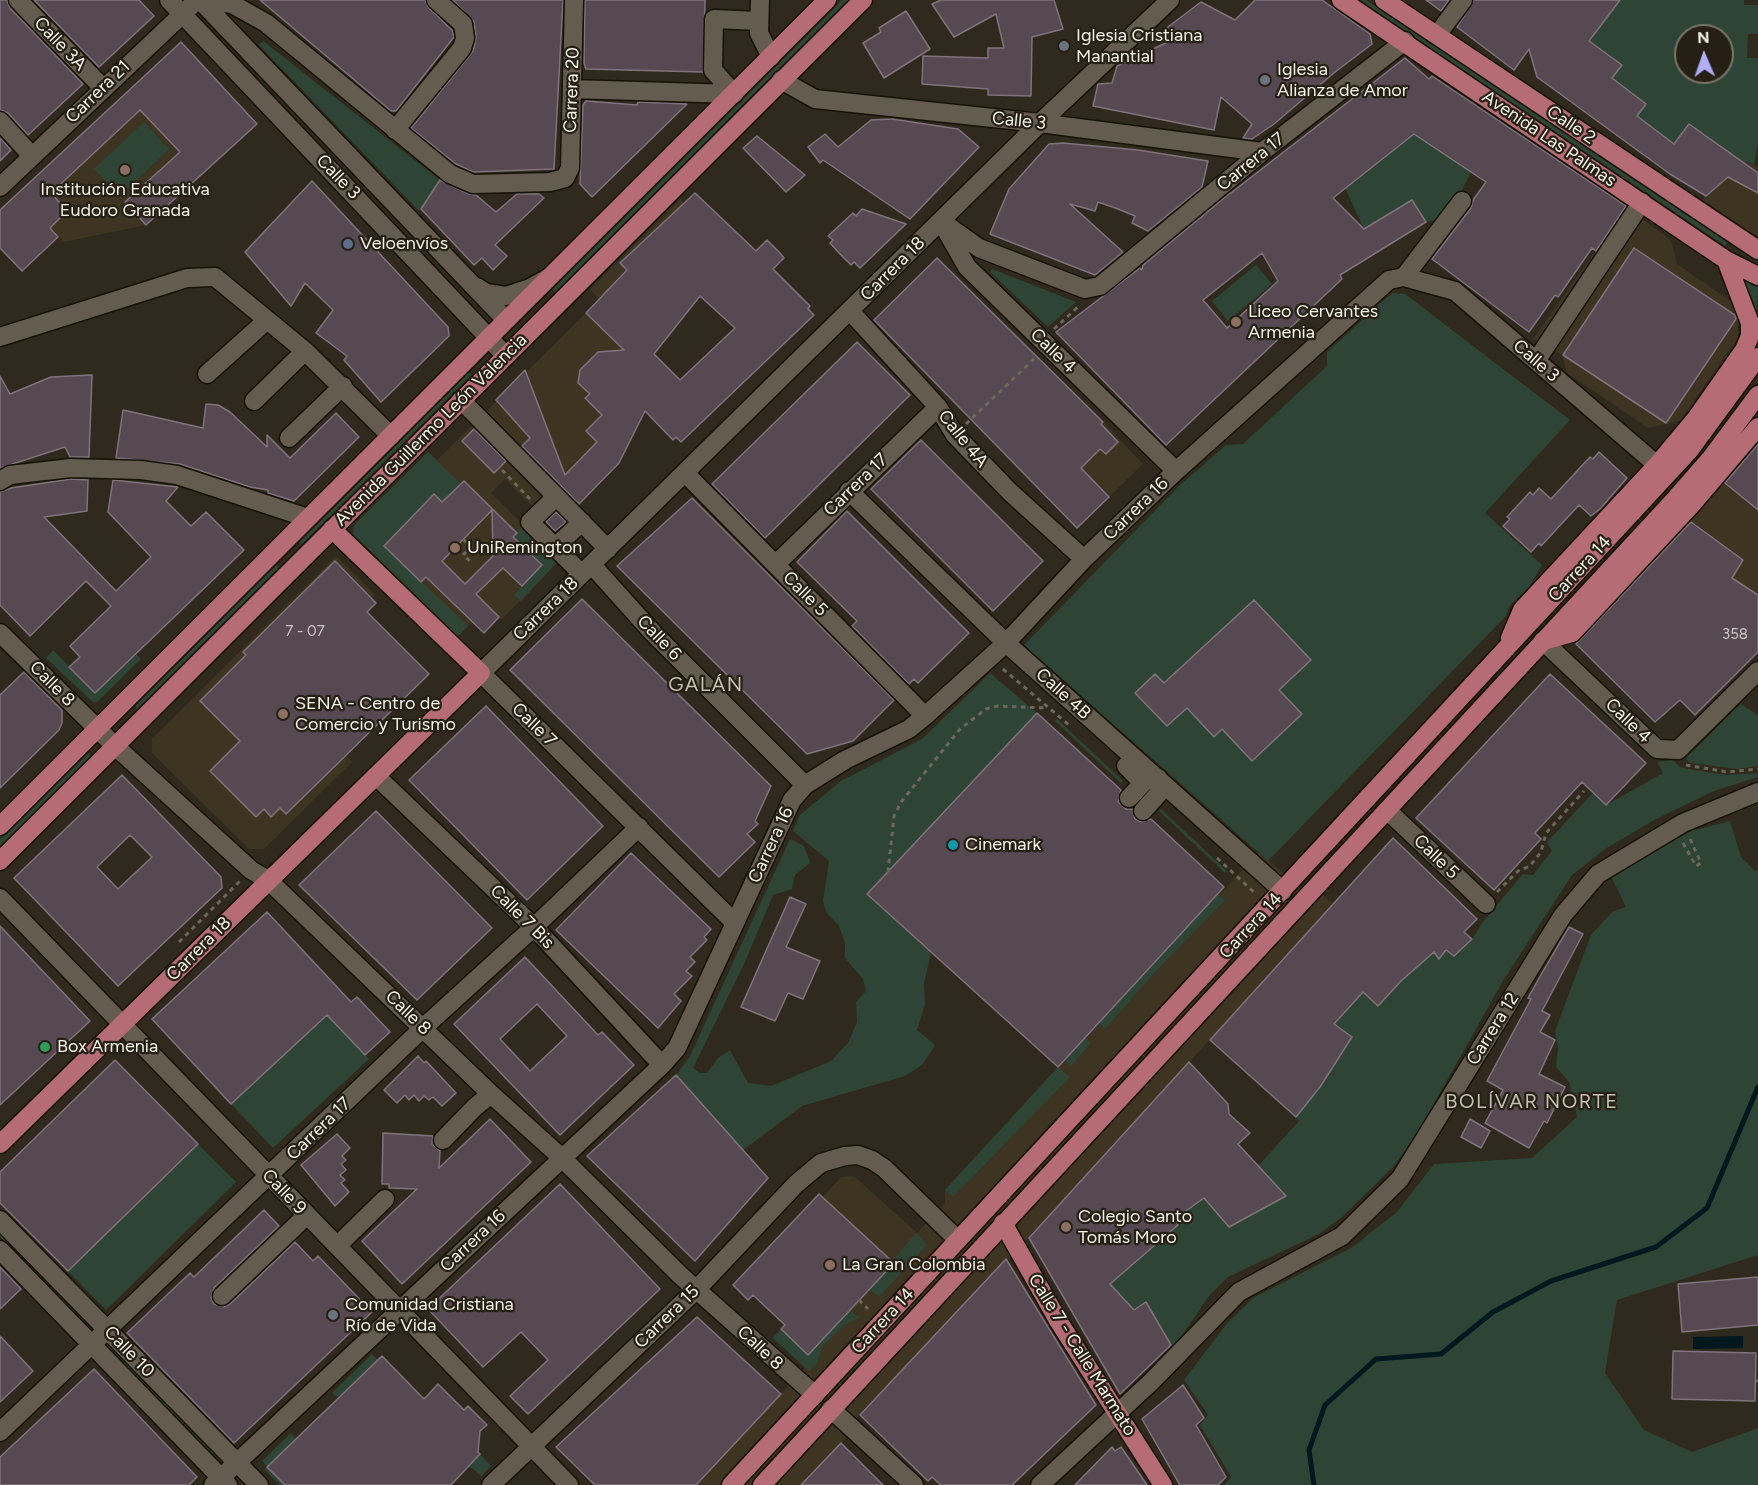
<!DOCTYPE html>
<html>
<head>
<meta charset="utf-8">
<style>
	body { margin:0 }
	#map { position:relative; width:1758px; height:1485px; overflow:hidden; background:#2f2a1d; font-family:Figtree,sans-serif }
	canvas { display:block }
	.north { position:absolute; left:1674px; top:24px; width:60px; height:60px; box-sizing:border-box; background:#262014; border:2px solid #787469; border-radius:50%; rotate:358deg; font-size:16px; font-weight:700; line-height:24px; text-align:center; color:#f4f1e9 }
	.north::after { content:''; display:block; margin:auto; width:21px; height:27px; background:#b2adf9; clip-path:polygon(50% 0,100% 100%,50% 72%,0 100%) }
</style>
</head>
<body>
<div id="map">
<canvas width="1758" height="1485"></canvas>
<div class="north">N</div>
</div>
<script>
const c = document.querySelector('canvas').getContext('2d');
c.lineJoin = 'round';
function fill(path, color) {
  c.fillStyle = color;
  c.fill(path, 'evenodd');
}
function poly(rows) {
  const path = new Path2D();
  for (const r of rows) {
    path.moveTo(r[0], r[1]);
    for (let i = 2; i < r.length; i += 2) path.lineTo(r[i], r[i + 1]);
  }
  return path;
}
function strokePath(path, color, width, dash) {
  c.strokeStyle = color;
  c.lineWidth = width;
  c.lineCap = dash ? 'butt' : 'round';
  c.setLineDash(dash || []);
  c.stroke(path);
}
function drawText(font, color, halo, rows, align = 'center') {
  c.font = font + ' Figtree,sans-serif';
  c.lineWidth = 4.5;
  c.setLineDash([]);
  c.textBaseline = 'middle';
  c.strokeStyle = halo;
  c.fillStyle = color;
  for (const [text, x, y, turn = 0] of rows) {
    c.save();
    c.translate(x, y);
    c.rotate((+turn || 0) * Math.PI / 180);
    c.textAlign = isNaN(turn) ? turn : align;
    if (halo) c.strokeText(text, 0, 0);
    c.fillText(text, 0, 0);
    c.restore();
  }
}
const built = poly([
	[149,71,224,153,146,225,64,242,18,194],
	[1746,161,1758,167,1758,237,1702,200],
	[680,199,734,249,653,352,667,367,619,463,576,507,595,525,501,620,499,618,484,633,472,623,458,636,353,534,354,525,428,452,437,460,586,313,599,300,590,289],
	[476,427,508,459,494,473,462,441],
	[505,479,533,507,519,521,491,493],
	[554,507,569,521,554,535,540,521],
	[1626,207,1671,240,1677,264,1732,302,1738,317,1738,338,1680,421,1648,428,1567,373,1562,355,1533,339],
	[1050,421,1103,422,1143,464,1077,528,1010,460],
	[1724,482,1758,510,1758,595,1732,578,1743,560,1690,521],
	[336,556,375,595,372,598,376,603,367,612,429,674,345,755,352,762,264,849,249,849,152,753,152,739],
	[1259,852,1309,895,1316,888,1333,904,1348,888,1029,1238,850,1425,854,1430,801,1485,696,1485,805,1368,773,1338,785,1325,753,1295,748,1300,733,1285,819,1194,823,1197,841,1177,854,1176,917,1233,945,1203,945,1190]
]);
const green = poly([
	[842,0,848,0,555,292,552,289],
	[1359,0,1366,0,1460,61,1728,242,1725,246],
	[1620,0,1744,0,1744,5,1758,5,1758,34,1748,34,1747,58,1758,58,1758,143,1754,165,1746,161,1743,163,1689,124,1674,144,1637,116,1612,78,1621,65,1589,41],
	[1686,36,1722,36,1722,72,1686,72],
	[263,41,440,180,419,211,259,45],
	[144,122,169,149,120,196,94,169],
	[1416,132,1426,142,1471,172,1460,194,1441,219,1426,222,1412,200,1364,229,1345,188],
	[1256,265,1272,284,1228,321,1212,301],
	[992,269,1076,302,1048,327,990,272],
	[1740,278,1758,287,1756,322],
	[1392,293,1405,294,1570,420,1485,513,1542,565,1529,587,1510,605,1506,616,1268,861,1024,645,1180,485,1226,445,1243,444,1327,366,1327,352],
	[468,372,471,375,302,544,298,541],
	[428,452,461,484,442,502,434,495,384,546,468,626,458,636,353,534,354,525],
	[521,528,557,562,521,601,514,595,542,565,513,537],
	[276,564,279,567,137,709,134,705],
	[53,650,95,693,136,654,141,659,97,702,93,702,46,658],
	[990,673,1037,713,867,894,863,891,931,953,924,983,925,1005,917,1030,934,1044,934,1047,922,1065,905,1076,802,1106,743,1150,676,1075,690,1056,790,839,804,846,810,863,795,875,792,889,773,895,745,962,693,1068,700,1073,707,1073,718,1058,730,1050,748,1083,771,1086,831,1061,848,1043,857,1022,856,1002,866,991,863,979,845,958,845,943,839,926,826,912,823,901,829,861,793,831,800,815,841,781,922,739],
	[1741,704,1758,715,1758,766,1738,769,1690,763,1686,758],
	[1057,719,1123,781,1121,783,1055,721],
	[87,752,91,756,0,846,0,839],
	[1673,760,1680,767,1694,770,1726,775,1758,773,1758,777,1714,791,1656,819,1605,849,1572,875,1504,979,1418,1132,1393,1167,1342,1217,1319,1234,1228,1277,1209,1296,1173,1348,1146,1303,1132,1311,1110,1284,1178,1226,1173,1220,1204,1198,1229,1226,1285,1196,1258,1166,1299,1121,1296,1117,1351,1038,1334,1024,1363,992,1378,1006,1429,946,1438,958,1446,950,1454,956,1472,939,1482,923,1523,874,1533,875,1552,851,1547,842,1593,793,1606,805,1663,773,1657,762],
	[1161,809,1227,871,1225,873,1159,811],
	[1730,821,1741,857,1755,871,1758,869,1758,1255,1617,1300,1605,1373,1644,1430,1692,1452,1758,1428,1758,1485,1224,1485,1231,1477,1200,1425,1208,1415,1184,1380,1228,1322,1253,1298,1351,1248,1397,1212,1434,1164,1532,1158,1577,1117,1569,1082,1556,1067,1558,1047,1555,1031,1591,935,1612,912,1626,907,1611,876,1691,831],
	[1218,894,1225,900,1156,971,1105,1029,1099,1023],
	[327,1015,369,1059,273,1148,231,1104],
	[1085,1038,1091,1043,1071,1066,1065,1060],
	[1058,1067,1070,1077,953,1197,945,1190],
	[198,1144,236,1182,106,1310,68,1271],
	[916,1233,927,1245,879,1297,869,1289],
	[0,1234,86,1321,84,1322,0,1237],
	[850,1310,859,1318,844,1325,822,1347,817,1363,809,1371,773,1338,781,1329,808,1354],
	[108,1344,224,1461,222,1463,106,1346],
	[372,1354,378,1360,339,1398,332,1393],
	[291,1433,296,1439,267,1467,285,1485,280,1485,264,1469,267,1467,262,1461],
	[480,1454,491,1466,481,1476,469,1466]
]);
const water = poly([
	[1743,1336,1743,1348,1693,1349,1693,1337]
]);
const stream = poly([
	[1314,1485,1309,1450,1325,1405,1376,1359,1441,1354,1493,1312,1551,1281,1656,1247,1707,1208,1758,1087]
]);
const building = poly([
	[0,0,7,0,10,8,83,84,28,135,8,113,0,110,0,0],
	[34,0,139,0,154,16,99,67,34,0],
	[260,0,425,0,429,8,452,30,454,37,396,111,391,111,260,0],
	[453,0,563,0,554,169,473,172,456,164,411,128,473,51,476,37,474,22,453,0],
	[585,0,705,0,703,72,586,69,584,63,585,0],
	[941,0,1054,0,1063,29,1032,37,1031,96,988,95,988,89,922,84,923,56,988,58,988,48,1004,48,996,14,954,37,932,4,941,0],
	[1255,0,1322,0,1370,34,1372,44,1335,72,1274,124,1252,139,1243,138,1252,124,1221,97,1214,130,1093,106,1098,84,1112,83,1117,66,1172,40,1156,36,1201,2,1235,20,1255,0],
	[1426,0,1449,0,1441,11,1426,0],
	[1474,0,1620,0,1589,41,1622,65,1612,78,1646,104,1637,116,1674,144,1689,124,1758,173,1758,193,1728,177,1706,196,1670,174,1537,77,1529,49,1514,70,1457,27,1474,0],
	[906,11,930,49,884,78,863,43,881,32,879,28,906,11],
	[181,42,257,124,146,225,125,202,180,152,140,110,51,193,67,211,50,228,58,237,22,271,0,248,0,210,181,42],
	[1405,58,1429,79,1432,76,1626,206,1596,251,1592,248,1558,297,1555,295,1529,332,1432,259,1471,208,1473,200,1486,182,1414,134,1333,198,1364,229,1412,200,1426,222,1340,275,1342,279,1166,445,1056,332,1140,268,1142,270,1143,265,1223,199,1405,58],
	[1262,253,1278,281,1227,328,1203,300,1262,253],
	[586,101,637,105,638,102,687,104,592,197,580,184,583,105,586,101],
	[892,119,958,129,979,147,910,219,823,160,820,163,808,147,825,134,838,147,871,120,892,119],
	[757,136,805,175,786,192,743,148,757,136],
	[0,138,11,150,0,161,0,138],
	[1063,143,1138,150,1208,161,1202,187,1148,231,1132,223,1135,216,1118,209,1098,202,1095,211,1070,204,1123,252,1095,275,990,234,1009,189,1049,144,1063,143],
	[440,180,469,194,476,195,496,212,517,194,539,194,544,198,495,245,507,256,493,270,482,258,474,265,421,209,440,180],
	[312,181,448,327,449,336,381,402,344,360,347,356,316,333,333,310,305,283,291,306,245,252,312,181],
	[695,193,756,251,767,240,780,253,784,258,773,269,810,306,808,309,814,315,681,442,676,437,673,440,645,411,619,463,579,504,522,446,530,438,496,400,525,370,565,475,597,442,586,431,602,415,585,398,590,394,578,383,580,370,598,352,624,350,586,313,627,270,620,263,695,193],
	[700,296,735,328,680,380,654,354,700,296],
	[862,209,906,224,860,268,854,262,851,265,839,253,830,243,833,240,828,236,853,213,856,216,862,209],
	[1634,248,1735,315,1736,319,1666,423,1563,355,1634,248],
	[937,258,1103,422,1101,424,1118,442,1106,454,1100,449,1081,468,1109,497,1077,528,874,320,937,258],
	[857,342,910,395,765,538,712,484,857,342],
	[92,375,89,457,70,457,65,447,0,468,0,376,10,394,51,377,92,375],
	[206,404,218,405,230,412,267,447,267,435,290,458,336,413,359,437,294,501,268,493,268,490,250,487,180,464,116,458,123,410,203,428,206,404],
	[474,429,506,461,494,473,462,441,474,429],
	[921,440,1043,561,993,611,871,489,921,440],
	[1758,444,1758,510,1725,483,1758,444],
	[1599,452,1627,478,1600,509,1591,516,1579,505,1541,546,1539,543,1531,552,1503,526,1510,519,1507,517,1530,492,1533,495,1539,488,1551,499,1590,457,1593,459,1599,452],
	[71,479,88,480,87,511,44,517,116,591,151,557,108,512,113,480,178,487,166,501,191,526,206,512,244,550,95,693,69,667,80,657,70,646,111,606,86,581,30,636,0,605,0,492,11,488,71,479],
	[464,481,517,533,513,537,542,565,522,586,503,568,476,594,499,617,484,633,426,577,421,582,384,546,434,494,442,502,464,481],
	[492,510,493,556,465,584,442,561,492,510],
	[692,498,894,700,853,741,807,754,617,566,692,498],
	[847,511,969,633,918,683,914,679,909,684,852,626,857,621,797,562,847,511],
	[556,512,566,522,555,531,546,522,556,512],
	[1691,522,1743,560,1732,578,1758,595,1758,652,1695,715,1680,700,1655,722,1576,644,1691,522],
	[335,561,376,603,367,612,429,674,286,814,280,808,271,817,264,809,256,817,210,771,240,741,200,701,246,655,243,652,335,561],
	[582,599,771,786,755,821,758,824,747,834,755,842,719,877,510,670,582,599],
	[1254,600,1311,660,1279,690,1302,714,1252,761,1222,729,1214,737,1187,708,1167,726,1135,693,1155,674,1164,683,1254,600],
	[24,672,62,710,62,723,59,730,0,788,0,695,24,672],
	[1550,674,1646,763,1606,805,1582,782,1535,833,1541,839,1494,890,1416,818,1550,674],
	[486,706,603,826,527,900,409,780,486,706],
	[1037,713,1121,790,1118,802,1126,809,1132,809,1135,819,1141,822,1151,819,1224,887,1058,1067,867,894,1037,713],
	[122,775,221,877,222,888,118,986,14,878,122,775],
	[130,835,152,857,118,889,97,867,130,835],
	[376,811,492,928,417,1000,299,885,376,811],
	[1393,838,1477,919,1464,932,1472,939,1454,956,1446,950,1439,959,1434,952,1401,981,1378,1006,1363,992,1334,1024,1352,1037,1320,1087,1296,1117,1210,1040,1393,838],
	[631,853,711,929,704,937,707,940,690,957,695,962,686,971,692,976,674,994,681,1001,658,1028,556,930,631,853],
	[790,897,806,904,786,947,820,961,803,999,788,993,775,1021,741,1007,790,897],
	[267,912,351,1002,357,997,390,1032,365,1055,327,1015,231,1104,152,1019,267,912],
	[0,926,90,1021,0,1105,0,926],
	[1569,927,1583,934,1542,1011,1550,1015,1540,1032,1555,1040,1539,1074,1565,1087,1547,1123,1544,1121,1529,1148,1485,1123,1503,1090,1487,1081,1531,999,1528,998,1542,973,1569,927],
	[525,957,598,1035,602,1032,634,1065,560,1135,454,1024,525,957],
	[537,1004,567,1036,530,1071,500,1039,537,1004],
	[418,1056,424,1063,426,1061,456,1093,442,1106,433,1097,429,1100,424,1096,419,1101,414,1095,409,1100,405,1095,397,1103,384,1090,418,1056],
	[115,1060,198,1144,68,1271,0,1203,0,1172,115,1060],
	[1189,1062,1228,1104,1229,1114,1250,1133,1238,1144,1286,1196,1229,1227,1204,1198,1173,1220,1178,1225,1110,1284,1134,1310,1146,1302,1171,1345,1120,1394,1029,1238,1189,1062],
	[676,1075,768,1178,695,1261,587,1156,676,1075],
	[490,1119,531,1162,402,1284,362,1241,417,1189,389,1188,389,1184,382,1184,383,1133,433,1136,432,1144,440,1151,439,1168,490,1119],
	[1470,1119,1490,1131,1481,1148,1461,1137,1470,1119],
	[337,1134,350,1148,342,1156,346,1160,341,1164,346,1170,340,1175,345,1180,341,1183,349,1192,335,1206,301,1165,337,1134],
	[560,1184,660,1289,528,1414,510,1396,548,1360,521,1332,483,1367,428,1309,560,1184],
	[819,1194,894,1263,808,1355,781,1329,785,1325,753,1295,748,1300,733,1285,819,1194],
	[264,1210,279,1226,214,1288,211,1298,214,1304,224,1307,230,1304,295,1242,313,1261,318,1256,372,1312,234,1443,127,1333,190,1273,194,1277,264,1210],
	[1006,1259,1096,1405,1012,1485,941,1485,932,1477,928,1481,860,1415,1006,1259],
	[0,1267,21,1289,0,1309,0,1267],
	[1758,1277,1758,1325,1682,1332,1678,1284,1758,1277],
	[697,1317,781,1394,696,1485,595,1485,556,1447,697,1317],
	[0,1336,33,1371,0,1402,0,1336],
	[1673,1351,1756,1353,1755,1401,1672,1399,1673,1351],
	[382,1356,424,1399,438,1384,464,1410,468,1406,487,1425,480,1431,478,1452,480,1454,451,1485,285,1485,267,1467,382,1356],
	[94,1369,197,1477,189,1485,0,1485,0,1457,94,1369],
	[1183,1385,1204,1418,1196,1425,1226,1477,1218,1485,1180,1485,1142,1419,1183,1385],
	[841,1443,883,1485,801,1485,841,1443],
	[1112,1447,1115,1451,1121,1447,1147,1485,1075,1485,1112,1447]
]);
const path = poly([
	[1054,329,1080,305],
	[966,424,1035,358],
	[502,470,530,499],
	[463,539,471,547,463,555,471,562],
	[1003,669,1069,725],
	[1686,765,1727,772,1758,769],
	[1683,843,1696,866,1701,863,1690,839],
	[1217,858,1256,894],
	[888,872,894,816,901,802,960,729,986,709,998,706,1047,708],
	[1497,892,1518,871,1530,866,1541,852,1546,833,1584,791],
	[179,942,240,881],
	[859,1300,868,1309],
	[1756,1381,1758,1381]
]);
const minor = poly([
	[18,0,102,87],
	[169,0,506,356],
	[200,0,506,320],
	[204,0,232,4,266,23,450,174,473,184,550,182,565,178,570,168,574,0],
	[760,0,759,33,771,57],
	[1437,35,1463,0],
	[781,80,815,99,1040,123,1262,152],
	[572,89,734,94],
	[734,94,713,70,714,19,759,21],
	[0,121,32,156],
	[395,130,462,48,465,38,463,24,436,0],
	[0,187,190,7],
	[941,221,979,248,1085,289,1100,286,1262,152,1405,41],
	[943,225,967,267,1176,471],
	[1404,277,1462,201],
	[477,287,486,293,506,296,530,288,546,279],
	[850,311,938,407,955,435,1010,492,1084,559],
	[0,337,187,278,215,277,305,351,391,436],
	[1536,361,1642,202],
	[207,374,266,321],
	[461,400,608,549],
	[254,401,305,351],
	[289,438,343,386],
	[685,473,925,716],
	[0,481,10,475,71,468,141,470,177,475,308,518],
	[849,491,1006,643,1283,891],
	[556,497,530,522,582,574],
	[555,547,582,522],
	[776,564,938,407],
	[592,565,653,633,805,785],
	[0,633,115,746,251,870,268,880,491,1094,562,1158,680,1275,815,1395],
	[1543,641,1657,749,1678,750,1758,671],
	[1126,766,1143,783,1129,798],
	[376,776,534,927,662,1065],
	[1387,810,1486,904],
	[1143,811,1159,793,1158,778],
	[0,898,569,1485],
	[735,923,481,673,1040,123,1170,0],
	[443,1140,475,1107,491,1094],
	[0,1220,259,1485],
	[337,1246,385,1199],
	[0,1250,228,1485],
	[222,1296,307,1215],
	[831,1409,914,1485],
	[0,1432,424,1027,534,927,639,827],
	[213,1485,662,1065,677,1048,792,800,805,785,845,760,909,729,925,716,1006,643,1084,559,1176,471,1389,280,1404,277,1455,291,1657,465],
	[491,1485,696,1290,796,1184,821,1163,845,1156,858,1155,872,1160,884,1168,958,1240],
	[1040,1485,1151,1382,1239,1292,1342,1236,1400,1179,1563,915,1598,874,1683,823,1758,792]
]);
const major = poly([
	[1341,0,1726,260,1758,276],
	[1384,0,1758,250],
	[1510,638,1522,610,1657,465,1697,417,1744,350,1750,336,1750,323,1726,260],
	[1543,641,1572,633,1694,502,1758,427],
	[0,826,827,0],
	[0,861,863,0],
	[0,1144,481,673,332,529],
	[1003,1223,1059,1322,1163,1485],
	[731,1485,1689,451,1758,357],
	[762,1485,1676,498,1711,458,1758,395]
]);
const markers = [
	[1064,46,6,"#6b7280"],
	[1265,80,6,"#6b7280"],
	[125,170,6,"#8d6e63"],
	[348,244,6,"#5c6f8a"],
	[1236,322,6,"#8d6e63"],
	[455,548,6,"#8d6e63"],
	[283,714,6,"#8d6e63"],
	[953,845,6,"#0f9aa8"],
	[45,1047,6,"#2e9e5b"],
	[1066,1227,6,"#8d6e63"],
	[830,1265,6,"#8d6e63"],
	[333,1315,6,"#6b7280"]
];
const numberNames = [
	["7 - 07",305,632],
	["358",1735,635]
];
const poiNames = [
	["Iglesia Cristiana",1076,36],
	["Manantial",1076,57],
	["Iglesia",1277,70],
	["Alianza de Amor",1277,91],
	["Institución Educativa",125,190,"center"],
	["Eudoro Granada",125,211,"center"],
	["Veloenvíos",360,244],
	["Liceo Cervantes",1248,312],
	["Armenia",1248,333],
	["UniRemington",467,548],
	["SENA - Centro de",295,704],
	["Comercio y Turismo",295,725],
	["Cinemark",965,845],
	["Box Armenia",57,1047],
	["Colegio Santo",1078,1217],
	["Tomás Moro",1078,1238],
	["La Gran Colombia",842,1265],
	["Comunidad Cristiana",345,1305],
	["Río de Vida",345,1326]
];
const streetNames = [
	["Calle 3A",60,44,46],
	["Carrera 20",572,90,-88],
	["Carrera 21",98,92,-44],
	["Calle 3",1019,121,6],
	["Calle 2",1571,125,34],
	["Avenida Las Palmas",1549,139,34],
	["Carrera 17",1251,162,-39],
	["Calle 3",338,177,46],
	["Carrera 18",893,269,-45],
	["Calle 4",1053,351,44],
	["Calle 3",1536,361,41],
	["Avenida Guillermo León Valencia",431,430,-45],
	["Calle 4A",963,439,51],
	["Carrera 17",856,485,-44],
	["Carrera 16",1136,509,-44],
	["Carrera 14",1580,569,-47],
	["Calle 5",805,594,45],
	["Carrera 18",546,609,-44],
	["Calle 6",659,638,46],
	["Calle 8",52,684,45],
	["Calle 4B",1063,694,42],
	["Calle 4",1628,721,44],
	["Calle 7",534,725,44],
	["Carrera 16",771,845,-65],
	["Calle 5",1436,857,44],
	["Calle 7 Bis",522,917,45],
	["Carrera 14",1251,926,-47],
	["Carrera 18",199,949,-45],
	["Calle 8",408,1013,44],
	["Carrera 12",1493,1029,-58],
	["Carrera 17",319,1129,-44],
	["Calle 9",284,1192,46],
	["Carrera 16",473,1241,-43],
	["Carrera 15",667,1317,-44],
	["Carrera 14",883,1321,-47],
	["Calle 8",760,1348,43],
	["Calle 10",129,1352,46],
	["Calle 7 - Calle Marmato",1082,1355,58]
];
const neighbourhoodNames = [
	["GALÁN",706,685],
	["BOLÍVAR NORTE",1532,1102]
];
fill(built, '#3d3422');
fill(green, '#2e4535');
fill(water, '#00181e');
strokePath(stream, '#00181e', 5);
fill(building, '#564951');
strokePath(building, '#81737c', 1.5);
strokePath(minor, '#171207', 21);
strokePath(major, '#171207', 21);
strokePath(path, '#6b675b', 3, [4.5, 4.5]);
strokePath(minor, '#635c4f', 18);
strokePath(major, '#b66c74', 18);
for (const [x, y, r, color] of markers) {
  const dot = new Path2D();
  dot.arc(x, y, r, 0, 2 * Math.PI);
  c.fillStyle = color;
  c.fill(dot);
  strokePath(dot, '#262014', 2);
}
drawText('15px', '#ccc7c3', null, numberNames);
drawText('18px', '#f4f1e9', '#262014', poiNames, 'left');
drawText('18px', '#f4f1e9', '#262014', streetNames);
c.letterSpacing = '1.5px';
drawText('20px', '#c6bfaf', '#262014', neighbourhoodNames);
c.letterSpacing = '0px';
</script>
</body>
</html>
